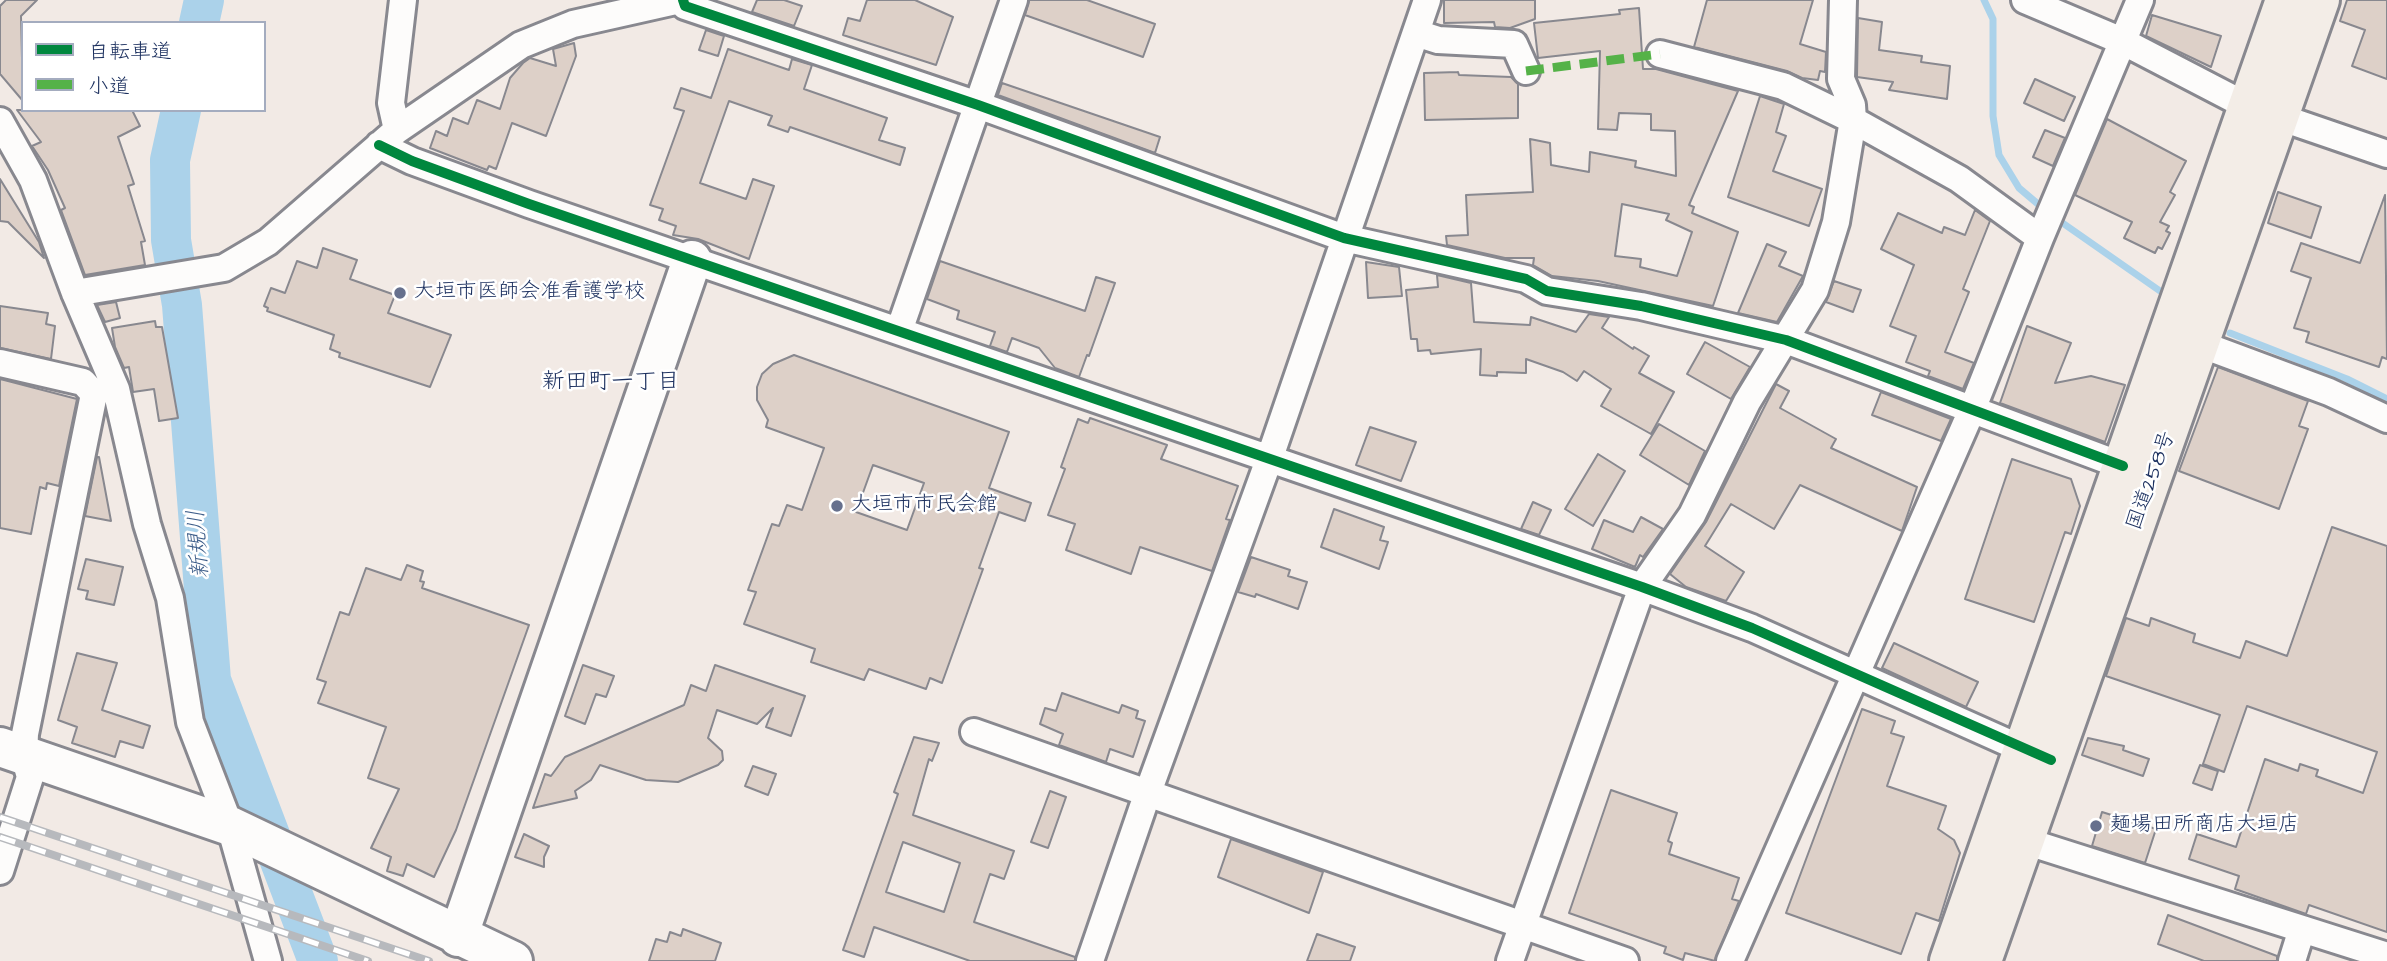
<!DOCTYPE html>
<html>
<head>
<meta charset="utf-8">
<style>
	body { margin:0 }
	#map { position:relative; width:2387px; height:961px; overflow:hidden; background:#f2eae5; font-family:"Architects Daughter","Klee One",sans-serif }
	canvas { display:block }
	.legend { position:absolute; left:21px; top:21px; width:245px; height:91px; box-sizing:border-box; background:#fff; border:2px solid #a4acbf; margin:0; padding:9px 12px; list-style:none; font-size:21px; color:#1b2f5e }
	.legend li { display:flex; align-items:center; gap:14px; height:35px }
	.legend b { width:35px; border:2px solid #a4acbf }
</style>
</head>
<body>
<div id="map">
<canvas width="2387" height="961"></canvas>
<ul class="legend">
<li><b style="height:9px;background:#00873e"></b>自転車道</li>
<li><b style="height:9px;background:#55b248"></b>小道</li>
</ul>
</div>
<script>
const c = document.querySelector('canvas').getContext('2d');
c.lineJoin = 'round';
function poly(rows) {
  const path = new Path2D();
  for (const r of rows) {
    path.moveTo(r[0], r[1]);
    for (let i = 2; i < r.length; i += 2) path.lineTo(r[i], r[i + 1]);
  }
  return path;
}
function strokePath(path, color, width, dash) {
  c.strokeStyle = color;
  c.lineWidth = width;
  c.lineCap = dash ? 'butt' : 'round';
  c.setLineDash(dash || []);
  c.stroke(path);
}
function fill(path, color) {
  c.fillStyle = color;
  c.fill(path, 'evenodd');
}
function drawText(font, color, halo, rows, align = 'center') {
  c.font = font + ' "Architects Daughter","Klee One",sans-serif';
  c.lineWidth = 5;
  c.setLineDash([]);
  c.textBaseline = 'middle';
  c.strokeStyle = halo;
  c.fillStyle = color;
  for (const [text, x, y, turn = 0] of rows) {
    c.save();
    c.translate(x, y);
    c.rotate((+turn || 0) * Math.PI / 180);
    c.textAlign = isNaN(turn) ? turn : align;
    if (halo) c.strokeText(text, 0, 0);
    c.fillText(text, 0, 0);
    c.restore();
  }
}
const stream = poly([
	[1984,0,1993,19,1993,116,1999,155,2019,188,2045,210],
	[2054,217,2160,291],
	[2230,333,2347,379,2387,399]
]);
const river = poly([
	[199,23,204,0],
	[181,110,170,160,171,240,182,305,211,680,318,961]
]);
const building = poly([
	[6,0,37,0,21,16,23,101,0,74,0,6,6,0],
	[757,0,784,0,802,6,794,26,752,12,757,0],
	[867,0,915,0,953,17,936,65,843,35,848,18,860,21,867,0],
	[1029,0,1087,0,1155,24,1143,57,1025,15,1029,0],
	[1444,0,1535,0,1535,19,1510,28,1495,27,1494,22,1444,23,1444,0],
	[1707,0,1813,0,1800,44,1826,52,1825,72,1820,71,1818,80,1802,78,1787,71,1694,47,1707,0],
	[2347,0,2387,0,2387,79,2352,66,2365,30,2340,21,2347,0],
	[1639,8,1643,69,1656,69,1738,91,1689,205,1694,207,1692,213,1738,232,1713,306,1598,281,1552,276,1533,265,1534,258,1505,258,1447,245,1446,236,1468,235,1466,195,1533,192,1530,139,1550,143,1551,165,1589,172,1590,152,1636,161,1635,167,1676,176,1675,131,1651,130,1651,114,1619,113,1617,130,1598,129,1600,51,1538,58,1534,23,1620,14,1619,10,1639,8],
	[1622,204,1669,214,1666,220,1692,232,1677,276,1640,267,1641,259,1615,256,1622,204],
	[2152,15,2221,36,2211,67,2146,36,2152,15],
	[1858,18,1882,22,1879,50,1922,56,1921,62,1950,66,1947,99,1889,90,1893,82,1857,77,1858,18],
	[706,30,724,36,718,56,699,50,706,30],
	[574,43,576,56,546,136,512,123,496,169,489,166,487,170,430,148,436,131,447,136,453,118,468,124,477,100,500,109,510,78,523,63,530,58,556,66,553,49,574,43],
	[728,49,789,70,792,59,812,65,804,89,887,118,879,140,905,148,900,165,790,127,788,132,768,125,772,116,729,101,700,183,746,199,753,179,774,186,749,259,698,239,673,235,676,226,659,220,663,209,650,205,684,111,674,108,681,88,711,98,728,49],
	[1458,72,1459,75,1511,77,1518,84,1518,118,1425,120,1424,73,1458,72],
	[2035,79,2075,97,2064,121,2024,103,2035,79],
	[1002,83,1160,137,1155,153,998,95,1002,83],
	[1760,96,1784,104,1776,132,1786,136,1773,171,1822,189,1809,226,1728,197,1760,96],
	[17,110,132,110,140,126,118,137,134,184,128,186,145,241,141,242,145,265,85,275,61,210,65,208,48,170,32,146,41,142,17,110],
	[2107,119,2186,161,2170,192,2175,195,2160,222,2169,226,2166,231,2170,233,2162,249,2158,247,2155,253,2124,238,2132,222,2075,195,2107,119],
	[2045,130,2065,138,2053,166,2033,157,2045,130],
	[0,179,39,242,44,258,8,222,0,221,0,179],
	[2278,192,2321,207,2311,238,2268,223,2278,192],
	[2385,195,2387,359,2382,357,2379,367,2306,342,2309,332,2294,328,2311,278,2291,271,2301,243,2360,263,2385,195],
	[1975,210,1990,221,1963,289,1969,292,1945,352,1974,363,1963,389,1928,376,1930,371,1906,362,1916,336,1890,326,1914,265,1881,249,1898,213,1942,233,1944,227,1965,235,1975,210],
	[1767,244,1786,252,1779,266,1803,276,1777,322,1738,313,1767,244],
	[323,248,357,260,350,279,395,295,388,313,451,335,430,387,339,357,340,353,330,349,334,335,267,311,268,308,264,306,271,288,285,293,297,261,317,268,323,248],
	[940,261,1085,311,1096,277,1115,283,1089,356,1087,355,1079,377,1055,368,1039,348,1012,338,1007,352,990,346,995,332,957,319,959,311,927,299,940,261],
	[1366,262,1399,267,1402,296,1368,298,1366,262],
	[1437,275,1471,283,1474,322,1530,325,1531,317,1576,332,1589,314,1609,317,1602,328,1633,349,1634,347,1649,356,1639,373,1674,392,1651,434,1601,406,1611,389,1584,371,1577,381,1563,372,1526,359,1526,373,1497,372,1497,376,1480,375,1481,349,1431,354,1430,350,1418,351,1417,339,1411,339,1406,290,1438,287,1437,275],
	[1834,281,1861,290,1853,312,1826,302,1834,281],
	[116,302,120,318,105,322,97,305,116,302],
	[0,306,48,313,46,324,55,326,51,359,0,348,0,306],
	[155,321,156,327,162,327,178,418,159,421,154,389,133,392,129,367,124,368,115,347,112,328,155,321],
	[2027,326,2071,343,2055,383,2091,376,2125,385,2105,442,2000,403,2027,326],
	[1705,342,1750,367,1731,399,1687,374,1705,342],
	[794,355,1009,432,989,488,1031,503,1025,521,999,512,979,568,983,569,942,683,930,678,926,689,869,669,864,680,811,662,815,649,744,624,756,592,748,590,772,524,779,526,787,505,802,510,824,448,766,427,768,420,757,400,757,387,762,374,773,364,794,355],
	[873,465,924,483,907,530,856,512,873,465],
	[2218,367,2308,401,2299,426,2308,429,2279,509,2179,471,2218,367],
	[0,379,77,399,59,486,47,483,46,489,40,487,31,534,0,528,0,379],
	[1776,384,1789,391,1780,408,1836,439,1831,448,1917,487,1902,531,1800,485,1774,529,1731,504,1705,546,1744,572,1726,601,1686,587,1670,574,1706,522,1776,384],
	[1881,392,1951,419,1941,441,1872,415,1881,392],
	[1090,418,1167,445,1161,459,1238,486,1226,519,1230,520,1212,571,1140,547,1131,574,1066,550,1075,524,1048,515,1065,469,1061,467,1078,419,1088,423,1090,418],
	[1659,424,1705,451,1689,485,1640,455,1659,424],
	[1370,427,1416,442,1401,481,1356,465,1370,427],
	[1598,454,1625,471,1593,526,1565,509,1598,454],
	[97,457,99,457,111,521,85,516,97,457],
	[2012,459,2071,479,2080,506,2071,534,2065,532,2034,622,1965,599,2012,459],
	[1533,502,1551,510,1539,535,1521,529,1533,502],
	[1334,509,1384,527,1380,540,1388,542,1379,569,1321,547,1334,509],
	[1641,517,1663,529,1643,557,1640,555,1635,567,1592,549,1604,520,1633,532,1641,517],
	[2332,527,2387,546,2387,932,2309,905,2306,914,2235,889,2239,876,2189,859,2197,834,2236,847,2265,759,2298,771,2300,764,2318,770,2316,776,2363,793,2377,752,2247,706,2224,772,2203,764,2220,715,2106,676,2126,618,2149,626,2151,618,2195,634,2193,642,2240,658,2246,641,2287,656,2332,527],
	[1251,557,1290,570,1288,576,1307,582,1298,609,1256,594,1255,597,1238,592,1251,557],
	[86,559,123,567,114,605,86,599,88,591,78,589,86,559],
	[407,565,423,571,420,581,424,582,422,588,529,625,456,830,434,877,407,864,403,876,387,871,391,857,371,848,399,789,368,778,386,727,318,703,326,682,317,679,340,612,349,615,366,568,401,580,407,565],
	[1894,643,1978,682,1966,707,1882,668,1894,643],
	[77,653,117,663,102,710,150,726,143,748,120,741,115,757,72,743,77,727,58,720,77,653],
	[583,665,614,676,606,697,596,694,585,724,565,716,583,665],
	[715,665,805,696,791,736,766,727,773,708,757,724,717,710,708,738,722,751,723,760,718,765,678,782,646,780,600,765,591,780,575,791,577,798,533,808,545,774,551,776,565,757,684,705,691,685,706,691,715,665],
	[1062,693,1119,713,1122,705,1138,711,1136,718,1145,721,1133,757,1110,749,1106,762,1059,745,1063,734,1040,724,1045,708,1056,711,1062,693],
	[1862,709,1895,721,1891,733,1904,737,1887,786,1946,806,1938,829,1954,840,1960,853,1939,921,1916,913,1901,954,1786,913,1862,709],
	[914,737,939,743,932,761,929,759,913,815,1014,851,1004,879,990,874,974,922,1075,957,1075,961,970,961,874,927,864,957,843,950,898,794,894,792,914,737],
	[903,842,960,863,944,912,886,892,903,842],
	[2088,738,2124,746,2123,750,2149,759,2143,776,2082,755,2088,738],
	[2200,765,2218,771,2212,790,2193,783,2200,765],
	[753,766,776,774,768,795,745,786,753,766],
	[1611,790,1677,813,1668,841,1672,843,1669,854,1739,878,1732,899,1739,901,1715,961,1685,953,1683,960,1664,953,1666,947,1569,913,1611,790],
	[1050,791,1066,797,1048,848,1031,842,1050,791],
	[2102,812,2156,829,2145,863,2092,846,2102,812],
	[524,834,549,846,544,857,544,867,515,857,524,834],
	[1231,839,1323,872,1309,913,1218,877,1231,839],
	[2168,915,2277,956,2277,961,2204,961,2158,944,2168,915],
	[683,929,721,943,715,961,649,961,656,939,667,942,670,932,681,936,683,929],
	[1317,934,1355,947,1350,961,1307,961,1317,934]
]);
const street = poly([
	[683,0,685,6,978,105,1344,238,1526,279,1547,291,1641,306,1786,340,2123,466],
	[2025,0,2122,41,2247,106,2387,154],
	[1416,33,1438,40,1514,44,1526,71],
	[1660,54,1783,86,1853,120,1959,179,2040,238],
	[0,121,33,180,75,293,116,389,147,524,170,598,190,722,230,826,268,961],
	[397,130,391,103,403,0],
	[379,145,412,161,529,204,1642,587,1752,628,2038,756],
	[75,293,224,268,268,242,397,130,521,45,573,24,680,0],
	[899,331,1014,0],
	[2200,344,2329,392,2387,419],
	[0,363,83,382,94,394,25,734,24,755,30,777,0,871],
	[974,732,1625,961],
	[2025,841,2387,956],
	[1090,961,1147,795,1270,457,1427,0],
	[1510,961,1642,587,1692,515,1747,402,1815,290,1836,222,1853,120,1852,105,1841,79,1843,0],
	[1730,961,1972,410,2040,238,2140,0],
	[2292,961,2302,929]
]);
const secondary = poly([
	[0,747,230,826,513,961],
	[458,937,692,260]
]);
const highway = poly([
	[1949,961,2285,0],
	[1982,961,2320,0]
]);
const rail = poly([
	[0,817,429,961],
	[0,837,368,961]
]);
const quiet = poly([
	[1526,71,1660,54]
]);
const cycleway = poly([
	[683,0,685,6,978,105,1344,238,1526,279,1547,291,1641,306,1786,340,2123,466],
	[379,145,412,161,529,204,1642,587,1752,628,2051,760]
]);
const markers = [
	[400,293,7,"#66708d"],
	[837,506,7,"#66708d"],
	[2096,826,7,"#66708d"]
];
const poiNames = [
	["大垣市医師会准看護学校",414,293],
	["大垣市市民会館",851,506],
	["麺場田所商店大垣店",2110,826]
];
const streetNames = [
	["国道258号",2152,481,-70]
];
const neighbourhoodNames = [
	["新田町一丁目",611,383]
];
const waterNames = [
	["新規川",200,544,-94]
];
strokePath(stream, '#abd2ea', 7);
strokePath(river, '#abd2ea', 40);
fill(building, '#ddd0c8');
strokePath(building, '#88888f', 2);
strokePath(street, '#88888f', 32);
strokePath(secondary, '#88888f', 44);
strokePath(highway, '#88888f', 44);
strokePath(street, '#fdfcfb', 26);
strokePath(secondary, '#fdfcfb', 38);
strokePath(highway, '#f3ede7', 38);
strokePath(rail, '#b7b9bd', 8);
strokePath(rail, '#fff', 5, [16]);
strokePath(quiet, '#55b248', 9, [18, 9]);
strokePath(cycleway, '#00873e', 10);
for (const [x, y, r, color] of markers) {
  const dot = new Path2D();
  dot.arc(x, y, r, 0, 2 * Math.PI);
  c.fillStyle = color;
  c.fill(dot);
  strokePath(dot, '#fff', 2.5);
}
drawText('21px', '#1b2f5e', '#fff', poiNames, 'left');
drawText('21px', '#1b2f5e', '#fff', streetNames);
drawText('23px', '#1b2f5e', '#fff', neighbourhoodNames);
drawText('italic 23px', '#3d5d89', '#fff', waterNames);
</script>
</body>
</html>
